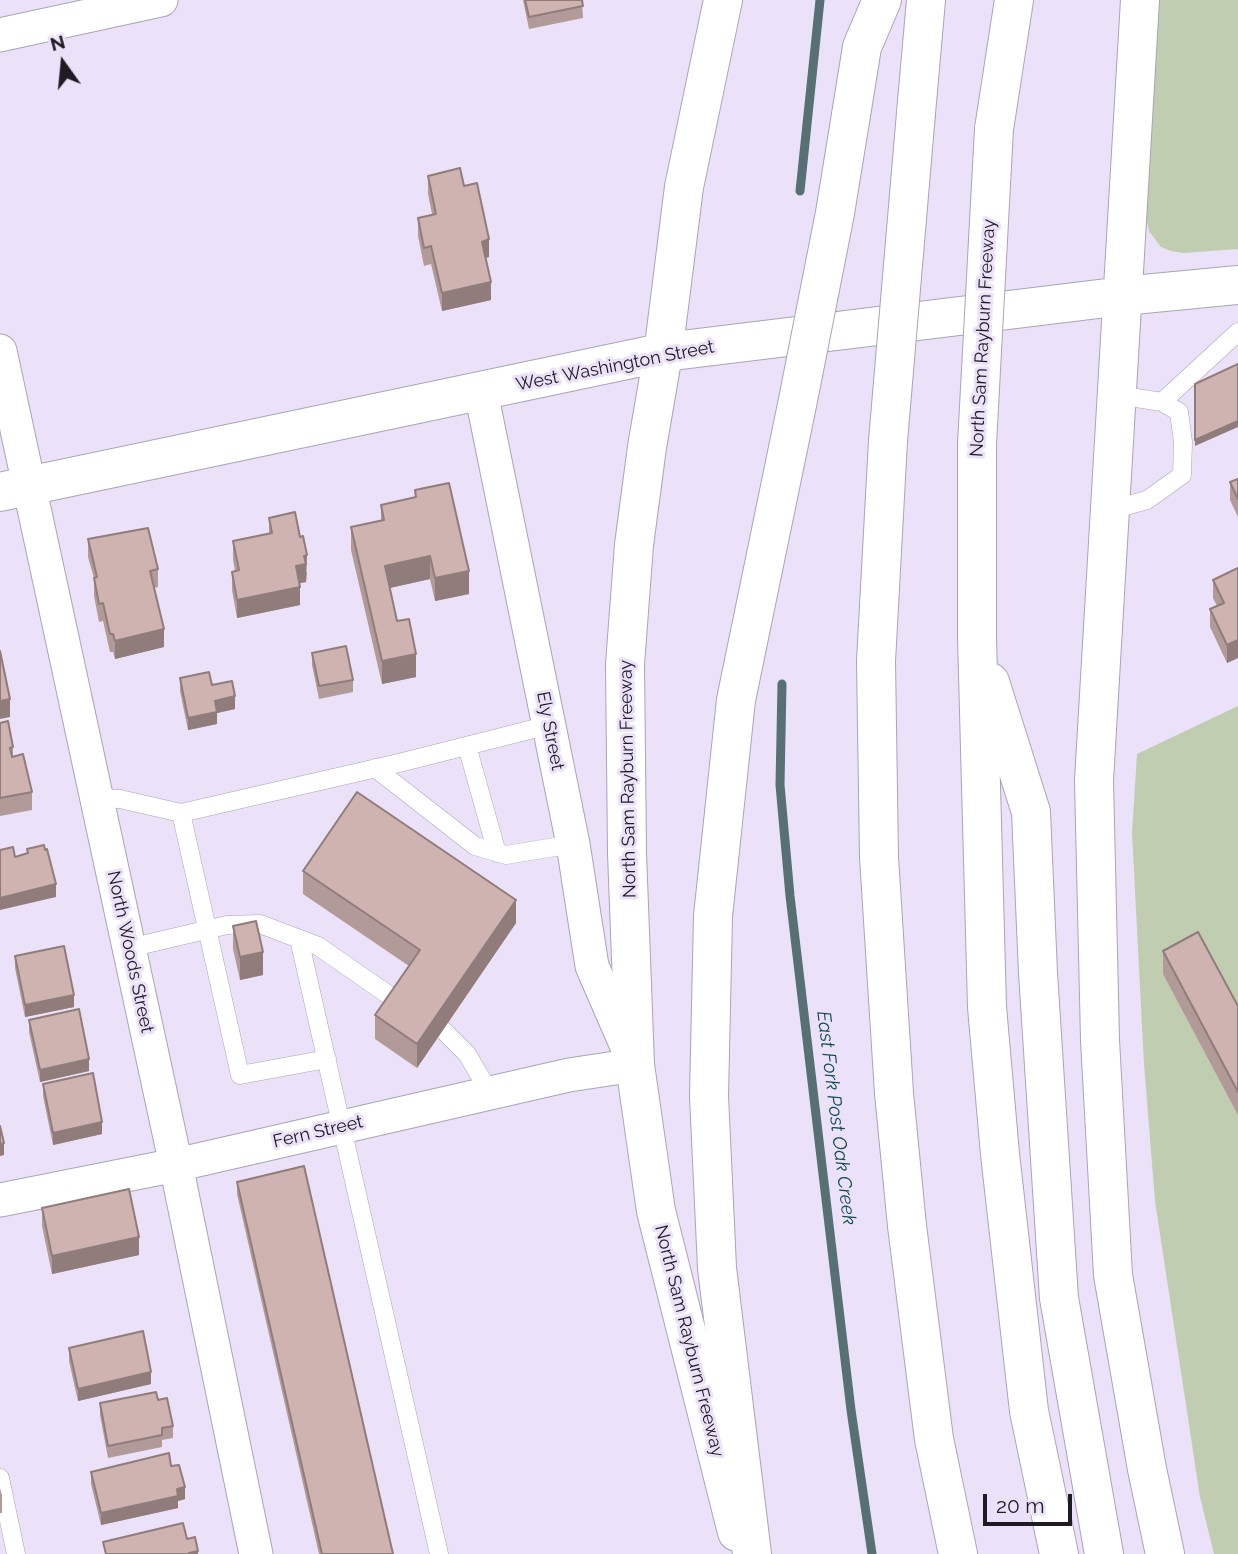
<!DOCTYPE html>
<html>
<head>
<meta charset="utf-8">
<style>
	body { margin:0 }
	#map { position:relative; width:1238px; height:1554px; overflow:hidden; background:#ebe1f8; font-family:Raleway,sans-serif }
	canvas { display:block }
	.north { position:absolute; left:28px; top:28px; width:70px; height:70px; -webkit-text-stroke:5px #ebe1f8; paint-order:stroke; rotate:345deg; font-size:19px; font-weight:700; line-height:28px; text-align:center; color:#1e1b23 }
	.north::after { content:''; display:block; margin:auto; width:24px; height:32px; background:#1e1b23; clip-path:polygon(50% 0,100% 100%,50% 72%,0 100%) }
	.scale { position:absolute; left:983px; top:1494px; width:89px; height:32px; box-sizing:border-box; border:4px solid #1e1b23; border-top:0; padding-left:9px; font-size:21px; line-height:24px; white-space:nowrap; color:#1e1b23; -webkit-text-stroke:5px #ebe1f8; paint-order:stroke }
</style>
</head>
<body>
<div id="map">
<canvas width="1238" height="1554"></canvas>
<div class="north">N</div>
<div class="scale">20 m</div>
</div>
<script>
const c = document.querySelector('canvas').getContext('2d');
c.lineJoin = 'round';
function fill(path, color) {
  c.fillStyle = color;
  c.fill(path, 'evenodd');
}
function poly(rows) {
  const path = new Path2D();
  for (const r of rows) {
    path.moveTo(r[0], r[1]);
    for (let i = 2; i < r.length; i += 2) path.lineTo(r[i], r[i + 1]);
  }
  return path;
}
function strokePath(path, color, width, dash) {
  c.strokeStyle = color;
  c.lineWidth = width;
  c.lineCap = dash ? 'butt' : 'round';
  c.setLineDash(dash || []);
  c.stroke(path);
}
function drawText(font, color, halo, rows, align = 'center') {
  c.font = font + ' Raleway,sans-serif';
  c.lineWidth = 6;
  c.setLineDash([]);
  c.textBaseline = 'middle';
  c.strokeStyle = halo;
  c.fillStyle = color;
  for (const [text, x, y, turn = 0] of rows) {
    c.save();
    c.translate(x, y);
    c.rotate((+turn || 0) * Math.PI / 180);
    c.textAlign = isNaN(turn) ? turn : align;
    if (halo) c.strokeText(text, 0, 0);
    c.fillText(text, 0, 0);
    c.restore();
  }
}
const green = poly([
	[1155,0,1238,0,1238,249,1183,253,1171,251,1161,247,1149,231,1145,213],
	[1238,706,1238,1554,1214,1554,1200,1497,1155,1201,1144,1064,1132,833,1137,754]
]);
const stream = poly([
	[800,191,820,0],
	[782,684,780,785,790,896,851,1410,872,1554]
]);
const lane = poly([
	[1162,402,1238,332],
	[1111,510,1147,500,1182,475,1183,442,1179,412,1162,402,1117,395],
	[467,746,497,853],
	[375,768,475,846,506,855,573,844],
	[97,798,120,799,181,813],
	[299,939,439,1554],
	[129,948,227,925,260,924,318,946,400,1003],
	[443,1030,467,1054,490,1093],
	[327,1059,240,1075,181,813,403,762,549,725],
	[0,1478,16,1554]
]);
const street = poly([
	[0,35,161,0],
	[0,351,176,1165,256,1554],
	[0,1200,176,1165,569,1075,635,1065,592,966,573,844,481,392]
]);
const secondary = poly([
	[723,0,684,187,663,354,647,447,634,545,625,664,627,853,635,1065,656,1211,737,1532],
	[1140,0,1094,780,1100,1040,1113,1275,1147,1469,1165,1554],
	[0,492,665,352,1123,296,1238,285]
]);
const highway = poly([
	[916,113,926,0],
	[851,115,862,47,882,0],
	[994,129,1014,0],
	[888,441,876,661,879,857,894,1093,907,1226,934,1439,958,1554],
	[977,444,977,638,987,1007,1000,1154,1029,1411,1059,1554],
	[990,682,1031,812,1038,973,1059,1298,1104,1554],
	[709,1096,717,1268,752,1554]
]);
const highwayBridge = poly([
	[888,441,916,113],
	[977,444,994,129],
	[709,1096,713,916,736,700,798,400,835,213,851,115]
]);
const wall = poly([
	[523,0,582,0,583,18,529,29],
	[428,176,464,186,489,257,486,258,491,300,442,311,431,264,424,266,418,236,418,218,432,214,428,194],
	[1238,479,1238,517,1230,500,1230,482],
	[415,490,469,594,435,601,430,579,390,588,397,621,416,677,382,684,351,550,351,527,381,520,381,505,415,498],
	[269,518,307,573,306,582,300,583,300,605,237,618,232,590,232,572,235,571,233,559,233,541,269,534],
	[88,539,158,569,158,587,154,588,164,647,115,659,113,652,110,652,103,621,99,622,94,596,94,578,88,557],
	[1238,568,1238,658,1227,663,1210,627,1210,609,1217,606,1213,598,1213,580],
	[312,653,353,680,353,692,319,699,312,665],
	[180,678,212,685,235,709,217,713,217,724,188,730,180,691],
	[0,723,13,747,13,757,32,792,32,810,0,816],
	[303,871,516,923,417,1068,375,1039,375,1015,409,966,303,894],
	[233,926,263,975,240,980,233,949],
	[1163,951,1238,1006,1238,1115,1163,974],
	[15,956,74,1007,25,1017,15,968],
	[29,1020,89,1071,40,1082,29,1032],
	[43,1084,102,1134,53,1145,43,1096],
	[237,1182,393,1554,319,1554,237,1194],
	[42,1208,139,1255,52,1274,42,1226],
	[69,1348,151,1384,78,1401,69,1361],
	[158,1400,173,1426,173,1438,162,1440,162,1447,108,1458,100,1415,100,1403],
	[91,1472,185,1499,178,1501,178,1508,101,1525,91,1484],
	[0,1488,2,1495,2,1513,0,1513]
]);
const shadedWall = poly([
	[489,239,489,257,482,259,482,242],
	[491,282,491,300,442,311,442,293],
	[1238,421,1238,427,1195,446,1195,440],
	[307,555,306,582,296,584,296,566,304,556],
	[430,556,430,579,385,589,385,566],
	[469,571,469,594,435,601,435,578],
	[300,587,300,605,237,618,237,600],
	[164,629,164,647,115,659,115,641],
	[1238,640,1238,658,1227,663,1227,645],
	[416,654,416,677,382,684,382,661],
	[235,696,235,709,217,713,217,724,188,730,188,718,215,701],
	[10,699,10,717,0,719,0,701],
	[56,884,56,897,0,910,0,898],
	[516,900,516,923,417,1068,417,1044],
	[263,952,263,975,240,980,240,957],
	[74,995,74,1007,25,1017,25,1005],
	[89,1059,89,1071,40,1082,40,1070],
	[102,1122,102,1134,53,1145,53,1133],
	[4,1143,4,1155,0,1156,0,1144],
	[139,1237,139,1255,52,1274,52,1256],
	[151,1372,151,1384,78,1401,78,1389],
	[185,1487,185,1499,178,1501,178,1508,101,1525,101,1513],
	[198,1551,198,1554,189,1554,189,1553]
]);
const building = poly([
	[525,0,582,0,583,6,529,17,525,0],
	[460,168,464,186,477,183,489,239,482,242,491,282,442,293,431,246,424,248,418,218,436,214,428,176,460,168],
	[1238,364,1238,421,1195,440,1195,384,1238,364],
	[1238,479,1238,499,1230,482,1238,479],
	[449,483,469,571,435,578,430,556,385,566,397,621,409,619,416,654,382,661,351,527,384,520,381,505,416,497,415,490,449,483],
	[295,512,300,537,303,536,307,555,304,556,306,564,296,566,300,587,237,600,232,572,239,570,233,541,272,533,269,518,295,512],
	[148,528,158,569,150,571,164,629,115,641,113,634,110,634,103,603,99,604,94,578,97,577,88,539,148,528],
	[1238,568,1238,640,1227,645,1210,609,1224,603,1213,580,1238,568],
	[346,646,353,680,319,686,312,653,346,646],
	[0,651,10,699,0,701,0,651],
	[209,672,212,685,232,681,235,696,215,701,217,712,188,718,180,678,209,672],
	[8,721,13,747,10,748,12,757,23,754,32,792,0,798,0,723,8,721],
	[357,792,516,900,417,1044,375,1015,420,950,303,871,357,792],
	[44,845,45,850,47,849,56,884,0,898,0,850,13,847,15,857,28,853,27,849,44,845],
	[256,921,263,952,240,957,233,926,256,921],
	[1198,932,1238,1006,1238,1092,1163,951,1198,932],
	[64,946,74,995,25,1005,15,956,64,946],
	[79,1009,89,1059,40,1070,29,1020,79,1009],
	[93,1073,102,1122,53,1133,43,1084,93,1073],
	[0,1126,4,1143,0,1144,0,1126],
	[304,1166,393,1554,322,1554,237,1182,304,1166],
	[129,1189,139,1237,52,1256,42,1208,129,1189],
	[143,1331,151,1372,78,1389,69,1348,143,1331],
	[156,1392,158,1400,167,1398,173,1426,162,1428,162,1435,108,1446,100,1403,156,1392],
	[169,1453,171,1466,179,1465,185,1487,177,1489,178,1496,101,1513,91,1472,169,1453],
	[183,1523,187,1539,195,1537,198,1551,189,1553,190,1554,106,1554,103,1542,183,1523]
]);
const streetNames = [
	["North Sam Rayburn Freeway",983,338,-87],
	["West Washington Street",615,366,-11],
	["Ely Street",550,731,79],
	["North Sam Rayburn Freeway",628,779,-91],
	["North Woods Street",130,952,78],
	["Fern Street",318,1132,-13],
	["North Sam Rayburn Freeway",689,1341,76]
];
const waterNames = [
	["East Fork Post Oak Creek",836,1118,83]
];
fill(green, '#c1cdb0');
strokePath(stream, '#567074', 9);
strokePath(lane, '#aca3b8', 19);
strokePath(street, '#aca3b8', 35);
strokePath(secondary, '#aca3b8', 40);
strokePath(highway, '#aca3b8', 40);
strokePath(lane, '#fff', 18);
strokePath(street, '#fff', 33);
strokePath(secondary, '#fff', 38);
strokePath(highway, '#fff', 38);
strokePath(highwayBridge, '#aca3b8', 40, []);
strokePath(highwayBridge, '#fff', 38);
fill(wall, '#b19a97');
fill(shadedWall, '#907d7b');
fill(building, '#ceb3b0');
strokePath(building, '#907d7b', 2);
drawText('18px', '#1e1b23', '#ebe1f8', streetNames);
drawText('italic 19px', '#104b4f', '#ebe1f8', waterNames);
</script>
</body>
</html>
